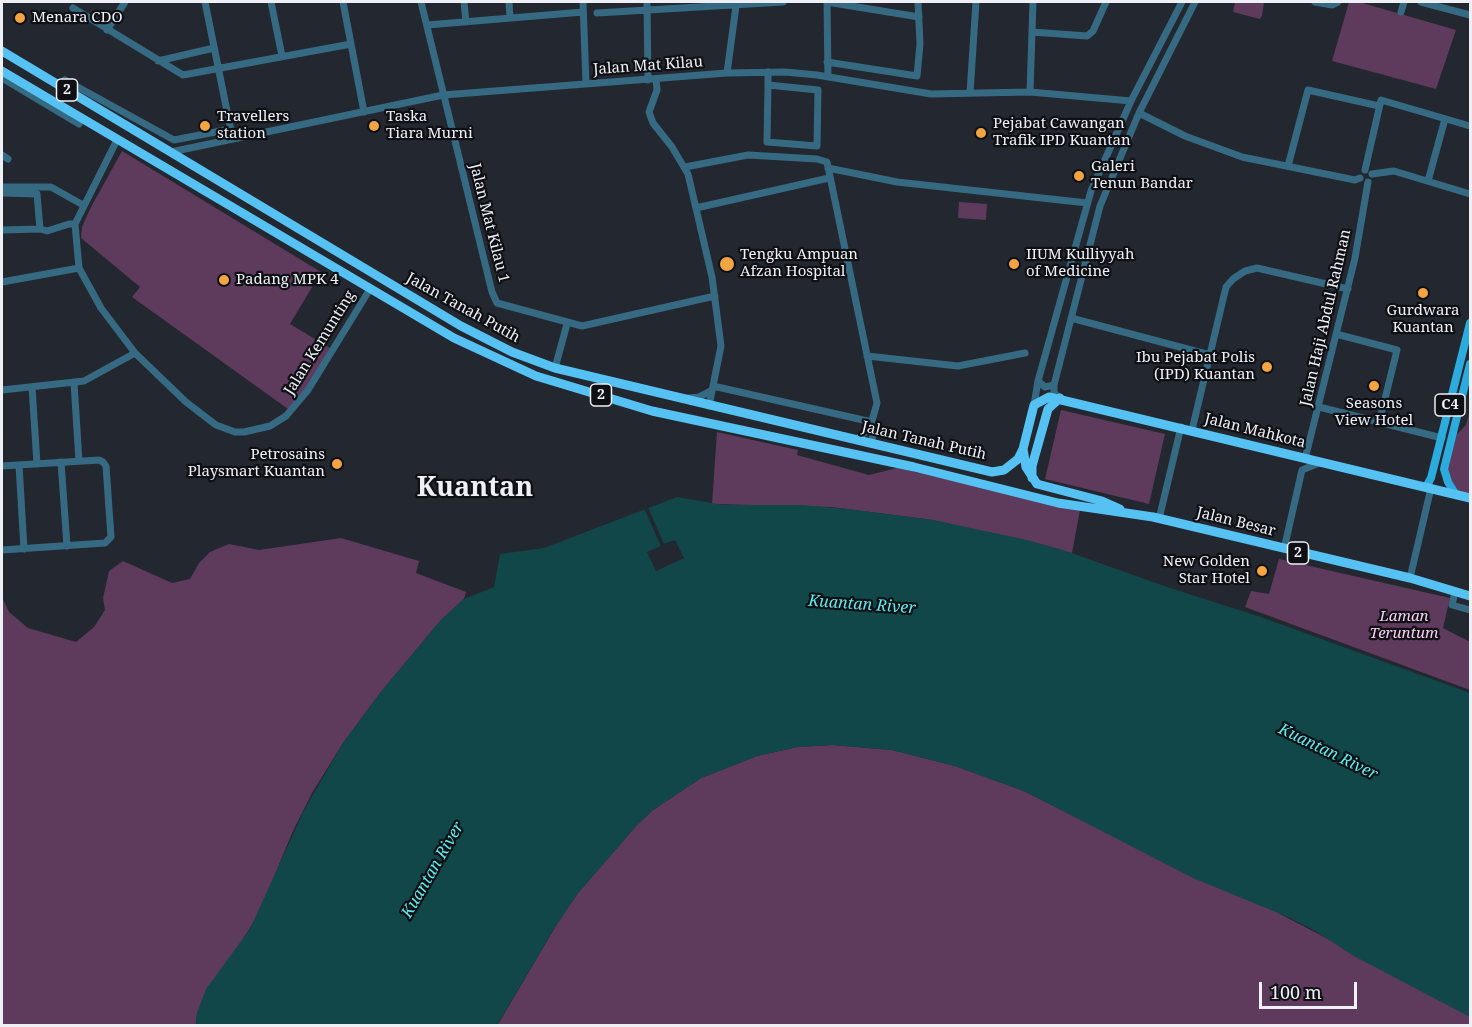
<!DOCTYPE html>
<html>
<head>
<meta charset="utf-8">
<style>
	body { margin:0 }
	#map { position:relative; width:1472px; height:1027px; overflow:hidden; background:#23272f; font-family:"Noto Serif",serif }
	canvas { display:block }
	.frame { position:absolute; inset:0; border:3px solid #eef0f6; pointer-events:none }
	.scale { position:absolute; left:1259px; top:982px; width:98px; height:27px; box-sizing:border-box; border:3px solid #eef0f6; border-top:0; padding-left:8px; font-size:18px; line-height:21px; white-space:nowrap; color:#eef0f6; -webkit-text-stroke:4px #0e1014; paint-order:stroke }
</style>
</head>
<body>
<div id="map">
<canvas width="1472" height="1027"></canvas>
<div class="frame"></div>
<div class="scale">100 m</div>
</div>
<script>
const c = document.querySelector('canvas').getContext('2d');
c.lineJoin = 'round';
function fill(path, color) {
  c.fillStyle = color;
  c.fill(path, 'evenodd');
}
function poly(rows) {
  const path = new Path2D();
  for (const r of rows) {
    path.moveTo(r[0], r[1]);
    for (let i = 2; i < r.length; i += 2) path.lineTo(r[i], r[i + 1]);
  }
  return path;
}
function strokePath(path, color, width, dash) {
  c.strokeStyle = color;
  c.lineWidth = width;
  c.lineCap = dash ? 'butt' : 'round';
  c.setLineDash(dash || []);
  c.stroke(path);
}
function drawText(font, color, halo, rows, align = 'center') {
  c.font = font + ' "Noto Serif",serif';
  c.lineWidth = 4.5;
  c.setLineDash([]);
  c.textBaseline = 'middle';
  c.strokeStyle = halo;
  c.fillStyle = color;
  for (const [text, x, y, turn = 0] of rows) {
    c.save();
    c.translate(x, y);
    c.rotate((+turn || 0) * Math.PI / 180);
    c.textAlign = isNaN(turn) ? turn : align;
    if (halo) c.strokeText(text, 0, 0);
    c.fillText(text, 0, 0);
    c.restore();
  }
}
const green = poly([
	[1235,2,1264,2,1262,16,1260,19,1233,12],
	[1349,2,1359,2,1456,30,1436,89,1332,61],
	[122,151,321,272,290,324,330,348,304,392,288,409,132,297,140,287,81,238,82,227,90,209],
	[959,202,987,204,986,220,958,218],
	[1061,410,1165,434,1149,504,1045,479],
	[1470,410,1470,494,1458,492,1451,482,1447,466,1456,435,1466,425],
	[717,432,798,450,797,455,869,475,897,468,1080,510,1072,553,933,520,831,507,712,504],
	[341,538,419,561,416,573,466,592,464,599,441,620,380,693,343,743,312,793,293,831,258,915,197,1013,196,1025,2,1025,2,597,9,612,28,628,76,642,94,627,105,610,103,598,109,571,123,561,172,583,190,579,199,563,210,552,229,544,259,550],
	[1279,559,1450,598,1443,628,1470,642,1470,690,1245,607,1251,591,1269,594],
	[833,745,892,750,955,766,1024,791,1171,865,1259,903,1470,1013,1470,1026,497,1026,557,924,578,893,636,826,653,810,701,778,757,756,797,747]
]);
const water = poly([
	[677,497,723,505,801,505,848,509,933,520,1027,540,1063,550,1170,588,1261,617,1470,693,1470,1017,1352,955,1317,932,1288,917,1193,878,1024,791,955,766,892,750,833,745,797,747,757,756,701,778,653,810,636,826,578,893,557,924,497,1025,196,1026,197,1013,206,989,250,929,304,810,343,743,380,693,441,620,464,599,494,587,500,554,544,548]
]);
const pier = poly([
	[647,505,664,544,675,540,684,558,656,571,647,552,661,546,643,506]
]);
const minor = poly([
	[205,2,231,131],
	[271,2,282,56],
	[343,2,364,112],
	[421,2,492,292,497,303,582,326,715,296],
	[464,2,466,22],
	[509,2,510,18],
	[583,2,586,84],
	[647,2,648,80],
	[827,2,919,17],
	[827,2,828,77],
	[1315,2,1332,5,1338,2],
	[1421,2,1470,15],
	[73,8,183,75,351,44],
	[1401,12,1404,2],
	[597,13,783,2],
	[427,25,583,12],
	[107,30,125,2],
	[1032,32,1087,36,1093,31,1106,2],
	[158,61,214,48],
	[827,62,917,76,920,44,918,2],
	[727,73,736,6],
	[2,78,79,124,81,119],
	[656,79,657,90,649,112,653,123,672,147,688,174,712,277,721,346,709,406],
	[65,80,174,140,231,129],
	[768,85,818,90,817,146,767,142,768,85,768,72],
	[1030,92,1033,2],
	[970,93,976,2],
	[1139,113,1185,136,1242,157,1355,180,1360,178],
	[117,140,75,224,79,268,101,308,135,353,186,402,216,425,235,432,244,432,270,426,286,416,308,390,370,289],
	[171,152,443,95,727,73,785,72,817,75,931,94,1030,92,1131,101],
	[2,155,8,159],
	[1288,166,1308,90,1379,106],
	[685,167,748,155,817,159,827,162,877,403,870,428,856,440],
	[828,168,897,182,1087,203],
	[1365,170,1381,100,1470,126],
	[1372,174,1394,171,1470,194],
	[1428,181,1445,119],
	[2,187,51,187,83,205],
	[2,193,37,194,40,229],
	[696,208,829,178],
	[2,230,40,229,47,231,69,224,75,224],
	[2,282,79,268],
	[1071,318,1210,355],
	[1336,334,1397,350,1379,423],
	[867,356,958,366,1025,353],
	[555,368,567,324],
	[1038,381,1045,387,1054,385],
	[74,383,79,461],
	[713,386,872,422],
	[32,387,37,464],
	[2,390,84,381,135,353],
	[689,398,699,397,711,391],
	[1060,398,1054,393,1054,385,1100,206,1139,113,1195,2],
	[1034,405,1038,381,1091,191,1131,101,1182,2],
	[1319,407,1442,438],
	[1192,430,1226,287,1233,279,1245,271,1257,268,1348,289],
	[871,444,874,431,872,422],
	[1305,459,1355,258,1368,182],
	[61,462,67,546],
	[19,465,24,549],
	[2,466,99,460,103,462,106,466,111,537,105,543,2,550],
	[1159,519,1181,427],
	[1284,549,1302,470,1319,463],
	[1410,578,1431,488],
	[1455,592,1452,605,1470,610]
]);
const major = poly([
	[1426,487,1431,478,1470,323],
	[1456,495,1448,482,1444,469,1470,364]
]);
const highway = poly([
	[2,51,461,326,512,352,555,368,992,472,1004,470,1018,459,1023,449,1034,405,1049,397,1470,498],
	[2,71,454,338,536,376,652,411,914,467,1058,503,1153,517,1410,578,1470,596],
	[1023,449,1026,467,1037,484,1102,501,1120,509],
	[1032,478,1032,466,1048,409,1060,398]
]);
const markers = [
	[20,18,6,"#f3a443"],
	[205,126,6,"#f3a443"],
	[374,126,6,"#f3a443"],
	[981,133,6,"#f3a443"],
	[1079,176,6,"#f3a443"],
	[727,264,8,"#f3a443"],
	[1014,264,6,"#f3a443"],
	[224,280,6,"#f3a443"],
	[1423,293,6,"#f3a443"],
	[1267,367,6,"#f3a443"],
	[1374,386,6,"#f3a443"],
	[337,464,6,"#f3a443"],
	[1262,571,6,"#f3a443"]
];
const shields = [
	[67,90,21],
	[601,395,21],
	[1450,405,30],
	[1298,553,21]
];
const shieldNames = [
	["2",67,90],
	["2",601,395],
	["C4",1450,405],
	["2",1298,553]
];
const poiNames = [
	["Menara CDO",32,18],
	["Travellers",217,117],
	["station",217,134],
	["Taska",386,117],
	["Tiara Murni",386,134],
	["Pejabat Cawangan",993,124],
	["Trafik IPD Kuantan",993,141],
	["Galeri",1091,167],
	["Tenun Bandar",1091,184],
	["Tengku Ampuan",740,255],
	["Afzan Hospital",740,272],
	["IIUM Kulliyyah",1026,255],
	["of Medicine",1026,272],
	["Padang MPK 4",236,280],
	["Gurdwara",1423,311,"center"],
	["Kuantan",1423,328,"center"],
	["Ibu Pejabat Polis",1255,358,"right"],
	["(IPD) Kuantan",1255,375,"right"],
	["Seasons",1374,404,"center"],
	["View Hotel",1374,421,"center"],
	["Petrosains",325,455,"right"],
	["Playsmart Kuantan",325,472,"right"],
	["New Golden",1250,562,"right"],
	["Star Hotel",1250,579,"right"]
];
const streetNames = [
	["Jalan Mat Kilau",648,66,-4],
	["Jalan Mat Kilau 1",489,223,76],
	["Jalan Tanah Putih",463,308,29],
	["Jalan Haji Abdul Rahman",1326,318,-77],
	["Jalan Kemunting",320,343,-58],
	["Jalan Mahkota",1255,431,14],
	["Jalan Tanah Putih",924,441,13],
	["Jalan Besar",1236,522,14]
];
const parkNames = [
	["Laman",1404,617],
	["Teruntum",1404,634]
];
const waterNames = [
	["Kuantan River",862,605,4],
	["Kuantan River",1328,752,26],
	["Kuantan River",433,870,-60]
];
const townNames = [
	["Kuantan",475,488]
];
fill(green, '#5e3a5c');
fill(water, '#114748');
fill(pier, '#23272f');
strokePath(minor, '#366a82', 7);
strokePath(major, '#2cabde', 8);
strokePath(highway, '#56c2f3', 9);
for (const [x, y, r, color] of markers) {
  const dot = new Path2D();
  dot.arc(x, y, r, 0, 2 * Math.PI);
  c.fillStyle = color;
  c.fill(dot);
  strokePath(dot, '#0e1014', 2);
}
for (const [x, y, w] of shields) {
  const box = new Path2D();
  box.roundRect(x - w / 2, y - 11, w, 22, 4.5);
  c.fillStyle = '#0e1014';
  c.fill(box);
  strokePath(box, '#eef0f6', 1.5);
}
drawText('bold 14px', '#eef0f6', null, shieldNames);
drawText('15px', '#eef0f6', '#0e1014', poiNames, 'left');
drawText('15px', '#eef0f6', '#0e1014', streetNames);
drawText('italic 15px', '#facdf6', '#0e1014', parkNames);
drawText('italic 16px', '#5eebef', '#0e1014', waterNames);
drawText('bold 27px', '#eef0f6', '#0e1014', townNames);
</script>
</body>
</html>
